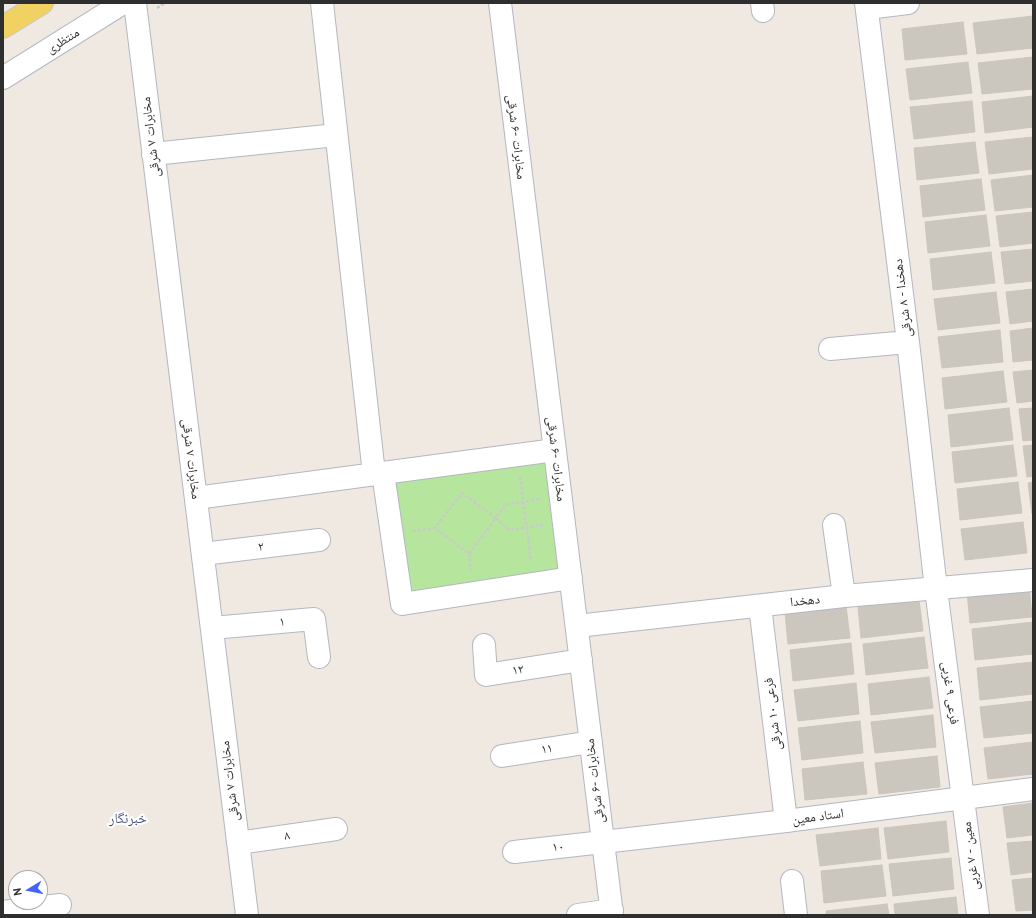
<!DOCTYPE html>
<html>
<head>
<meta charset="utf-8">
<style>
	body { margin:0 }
	#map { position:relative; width:1036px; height:918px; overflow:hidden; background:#efe9e1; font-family:"PT Sans",sans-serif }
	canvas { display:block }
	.frame { position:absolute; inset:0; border:4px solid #2e2e2e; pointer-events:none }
	.north { position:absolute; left:8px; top:870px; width:40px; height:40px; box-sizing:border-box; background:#fff; border:1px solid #ababab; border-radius:50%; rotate:260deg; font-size:11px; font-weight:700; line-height:16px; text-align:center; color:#2e2e2e }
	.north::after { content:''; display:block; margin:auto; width:14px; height:18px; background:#4264fb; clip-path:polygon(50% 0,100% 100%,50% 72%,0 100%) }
</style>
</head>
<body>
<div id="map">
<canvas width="1036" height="918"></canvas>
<div class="frame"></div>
<div class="north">N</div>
</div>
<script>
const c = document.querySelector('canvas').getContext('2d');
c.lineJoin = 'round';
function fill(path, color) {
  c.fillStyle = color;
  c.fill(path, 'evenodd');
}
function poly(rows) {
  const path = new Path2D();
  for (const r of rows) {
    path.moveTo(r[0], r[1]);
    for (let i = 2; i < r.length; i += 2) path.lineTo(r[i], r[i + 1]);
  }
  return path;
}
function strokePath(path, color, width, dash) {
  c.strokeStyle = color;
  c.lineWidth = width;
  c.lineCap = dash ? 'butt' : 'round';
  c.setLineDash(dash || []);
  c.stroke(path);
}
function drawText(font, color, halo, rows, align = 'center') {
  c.font = font + ' "PT Sans","Noto Naskh Arabic",sans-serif';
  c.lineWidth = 4;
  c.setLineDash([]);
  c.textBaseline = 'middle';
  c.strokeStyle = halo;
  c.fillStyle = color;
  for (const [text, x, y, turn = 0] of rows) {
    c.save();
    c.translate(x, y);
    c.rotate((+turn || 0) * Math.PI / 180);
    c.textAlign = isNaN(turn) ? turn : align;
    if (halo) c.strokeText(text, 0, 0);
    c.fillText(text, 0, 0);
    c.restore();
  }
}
const green = poly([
	[546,460,561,571,405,595,391,482]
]);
const building = poly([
	[1033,16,1033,48,977,54,973,23,1033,16],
	[963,22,967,54,905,60,902,29,963,22],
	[1033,57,1033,89,982,94,978,63,1033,57],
	[968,62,972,93,910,100,906,69,968,62],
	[1033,96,1033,127,985,133,982,102,1033,96],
	[972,101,975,132,914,139,910,107,972,101],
	[1033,137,1033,169,989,174,985,142,1033,137],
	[975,142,979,173,917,180,914,148,975,142],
	[1033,175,1033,207,995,211,991,180,1033,175],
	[981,179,985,210,923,217,920,186,981,179],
	[1033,212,1033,243,1000,247,996,216,1033,212],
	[986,215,990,246,928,253,925,222,986,215],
	[1033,249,1033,281,1005,284,1001,252,1033,249],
	[991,252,995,283,933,290,930,259,991,252],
	[1033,289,1033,321,1010,324,1006,292,1033,289],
	[996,292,1000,323,938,330,934,299,996,292],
	[1033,328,1033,360,1013,362,1010,331,1033,328],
	[1000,330,1003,362,942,368,938,337,1000,330],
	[1033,370,1033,401,1017,403,1013,372,1033,370],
	[1003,371,1007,402,945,409,942,378,1003,371],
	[1009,408,1013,440,951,447,948,415,1009,408],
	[1033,408,1033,440,1023,441,1019,409,1033,408],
	[1013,445,1017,476,955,483,952,452,1013,445],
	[1033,445,1033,476,1027,477,1023,446,1033,445],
	[1018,482,1022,513,960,520,957,489,1018,482],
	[1033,482,1033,514,1032,514,1028,483,1033,482],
	[1023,522,1027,553,965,560,961,529,1023,522],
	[1029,585,1032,617,970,623,967,592,1029,585],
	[919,600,923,631,861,638,858,607,919,600],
	[846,606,850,638,788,644,785,613,846,606],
	[1033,622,1033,654,975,660,972,629,1033,622],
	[924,637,928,668,866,675,863,644,924,637],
	[851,643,854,674,793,681,790,650,851,643],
	[1033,662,1033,694,980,700,977,668,1033,662],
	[929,677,933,708,871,715,868,684,929,677],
	[856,683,859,714,798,721,794,690,856,683],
	[1033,701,1033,733,984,738,980,707,1033,701],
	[933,715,936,747,875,753,871,722,933,715],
	[860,721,863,753,802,760,798,728,860,721],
	[1033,742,1033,774,988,779,984,748,1033,742],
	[937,756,940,787,879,794,875,763,937,756],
	[863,762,867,794,805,800,802,769,863,762],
	[1033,803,1033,835,1007,838,1003,807,1033,803],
	[946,821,949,852,888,859,884,828,946,821],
	[878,828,881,859,820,866,816,835,878,828],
	[1033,841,1033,872,1011,875,1007,843,1033,841],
	[951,858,954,889,893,896,889,864,951,858],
	[882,865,886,896,824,903,821,871,882,865],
	[1033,878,1033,910,1016,911,1012,880,1033,878],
	[956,897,958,915,895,915,894,904,956,897],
	[887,904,889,915,826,915,826,911,887,904]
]);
const path = poly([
	[157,8,165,3],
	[520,477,531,562],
	[539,499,505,505,496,518,509,530,543,525],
	[413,531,435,528,469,554,496,518,462,493,435,528],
	[469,554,471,571]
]);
const street = poly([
	[135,3,247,915],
	[322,3,374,474],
	[500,3,612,915],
	[762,3,763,11],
	[866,3,908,342,936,589,978,915],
	[867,8,908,3],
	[153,154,336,135],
	[830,349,908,342],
	[383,473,402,604,571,578],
	[196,498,555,450],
	[834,525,844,596],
	[203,554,319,540],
	[760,606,786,821],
	[212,628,314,619,319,657],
	[484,645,486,675,581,660],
	[502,756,591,742],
	[238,843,336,829],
	[514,852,603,842],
	[792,881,796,915],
	[3,912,60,905],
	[578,915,612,910]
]);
const secondary = poly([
	[3,78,123,3],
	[577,626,844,596,1033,580],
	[603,842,786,821,1033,789]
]);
const primary = poly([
	[3,27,42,3]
]);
const streetNames = [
	["منتظری",63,41,-32],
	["مخابرات ۷ شرقی",151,137,-97],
	["مخابرات -۶ شرقی",516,137,83],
	["دهخدا - ۸ شرقی",903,298,-97],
	["مخابرات ۷ شرقی",191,459,83],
	["مخابرات -۶ شرقی",556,459,83],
	["۲",261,547,-7],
	["دهخدا",805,601,-6],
	["۱",282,622,-5],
	["۱۲",518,670,-9],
	["فرعی ۹ غربی",950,693,82],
	["فرعی ۱۰ شرقی",773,714,-97],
	["۱۱",547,749,-9],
	["مخابرات ۷ شرقی",230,781,-97],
	["مخابرات -۶ شرقی",595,781,-97],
	["استاد معین",818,817,-8],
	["۸",287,836,-8],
	["۱۰",558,847,-6],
	["معین - ۷ غربی",971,856,-97]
];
const neighbourhoodNames = [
	["خبرنگار",128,819]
];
fill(green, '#b6e59e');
fill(building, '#cbc7bf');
strokePath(building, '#cbc5ba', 1);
strokePath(street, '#b4b7c1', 24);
strokePath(secondary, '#b4b7c1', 24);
strokePath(primary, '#c9c9c9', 24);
strokePath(path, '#c9c9c9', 2.5, [3, 2]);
strokePath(street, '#fff', 22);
strokePath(secondary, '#fff', 22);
strokePath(primary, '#f2d163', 22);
drawText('13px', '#2e2e2e', '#fff', streetNames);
drawText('14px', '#4d5680', '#fff', neighbourhoodNames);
</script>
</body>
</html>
